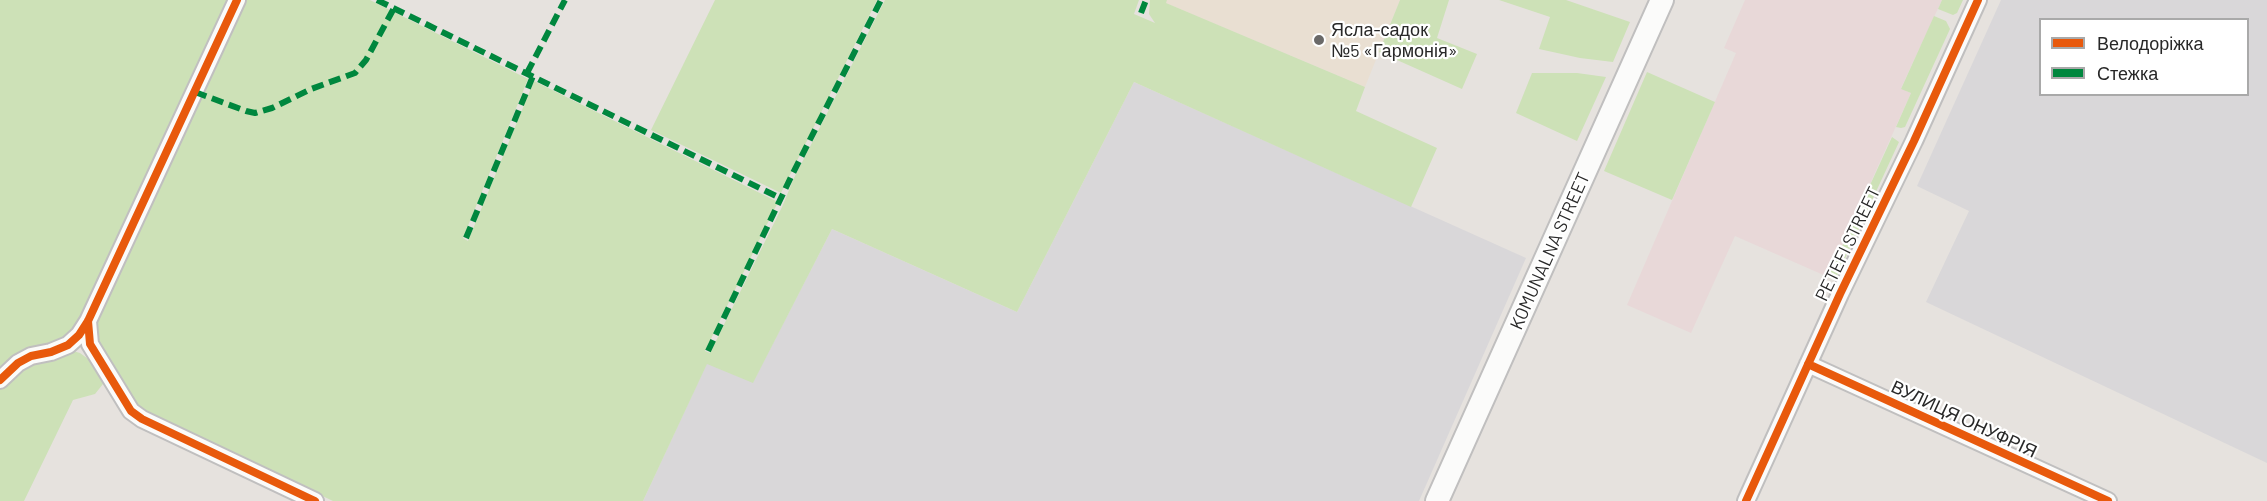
<!DOCTYPE html>
<html>
<head>
<meta charset="utf-8">
<style>
	body { margin:0 }
	#map { position:relative; width:2267px; height:501px; overflow:hidden; background:#e6e2de; font-family:Barlow,sans-serif }
	canvas { display:block }
	.legend { position:absolute; left:2039px; top:18px; width:210px; height:78px; box-sizing:border-box; background:#fff; border:2px solid #a9a9a9; margin:0; padding:8px 10px; list-style:none; font-size:18px; color:#282828 }
	.legend li { display:flex; align-items:center; gap:12px; height:30px }
	.legend b { width:30px; border:2px solid #a9a9a9 }
</style>
</head>
<body>
<div id="map">
<canvas width="2267" height="501"></canvas>
<ul class="legend">
<li><b style="height:8px;background:#e8590c"></b>Велодоріжка</li>
<li><b style="height:8px;background:#00873e"></b>Стежка</li>
</ul>
</div>
<script>
const c = document.querySelector('canvas').getContext('2d');
c.lineJoin = 'round';
function fill(path, color) {
  c.fillStyle = color;
  c.fill(path, 'evenodd');
}
function poly(rows) {
  const path = new Path2D();
  for (const r of rows) {
    path.moveTo(r[0], r[1]);
    for (let i = 2; i < r.length; i += 2) path.lineTo(r[i], r[i + 1]);
  }
  return path;
}
function strokePath(path, color, width, dash) {
  c.strokeStyle = color;
  c.lineWidth = width;
  c.lineCap = dash ? 'butt' : 'round';
  c.setLineDash(dash || []);
  c.stroke(path);
}
function drawText(font, color, halo, rows, align = 'center') {
  c.font = font + ' Barlow,sans-serif';
  c.lineWidth = 4.5;
  c.setLineDash([]);
  c.textBaseline = 'middle';
  c.strokeStyle = halo;
  c.fillStyle = color;
  for (const [text, x, y, turn = 0] of rows) {
    c.save();
    c.translate(x, y);
    c.rotate((+turn || 0) * Math.PI / 180);
    c.textAlign = isNaN(turn) ? turn : align;
    if (halo) c.strokeText(text, 0, 0);
    c.fillText(text, 0, 0);
    c.restore();
  }
}
const industrial = poly([
	[2001,0,2267,0,2267,463,1926,302,1969,211,1917,186],
	[2040,20,2248,20,2248,94,2040,94],
	[1134,82,1526,258,1419,501,643,501,707,363,753,382,832,229,1017,312]
]);
const education = poly([
	[1167,0,1400,0,1365,87,1165,3]
]);
const medical = poly([
	[1745,0,1942,0,1901,88,1911,93,1828,277,1735,236,1691,333,1627,305,1736,53,1724,48]
]);
const green = poly([
	[0,0,228,0,81,318,65,337,51,344,17,354,0,367],
	[244,0,370,0,528,79,463,238,468,241,534,81,778,202,705,351,710,353,782,207,794,178,885,0,1139,0,1134,14,1155,23,1149,14,1150,0,1167,0,1166,3,1365,87,1356,111,1437,148,1411,207,1134,82,1017,312,832,229,753,383,707,364,643,501,333,501,148,413,137,406,98,347,96,320],
	[715,0,877,0,781,193,651,130],
	[1400,0,1449,0,1437,38,1477,54,1462,89,1379,52],
	[1499,0,1566,0,1630,22,1613,62,1580,58,1539,49,1550,17],
	[1942,0,1963,0,1957,13,1953,15,1938,9],
	[1934,16,1946,21,1950,29,1905,127,1901,128,1896,127,1911,93,1901,89],
	[1647,72,1715,102,1672,200,1604,171],
	[1532,73,1577,73,1606,77,1577,141,1516,113],
	[1892,137,1899,142,1836,278,1832,279,1828,277],
	[73,351,80,353,95,364,104,379,103,384,95,394,73,400,24,501,0,501,0,387,26,366]
]);
const minor = poly([
	[88,321,90,344,131,411,142,419,315,501],
	[1808,364,2108,501],
	[0,380,18,363,31,356,51,352,68,345,79,335,88,321,237,0],
	[1746,501,1840,294,1914,141,1978,0]
]);
const secondary = poly([
	[1437,501,1662,0]
]);
const quiet = poly([
	[377,0,782,199],
	[1141,13,1146,0],
	[527,73,565,0],
	[195,92,246,111,255,113,272,108,311,89,355,73,366,60,394,8],
	[466,238,533,76],
	[708,351,791,177,881,0]
]);
const cycleway = poly([
	[88,321,90,344,131,411,142,419,315,501],
	[1808,364,2108,501],
	[0,380,18,363,31,356,51,352,68,345,79,335,88,321,237,0],
	[1746,501,1840,294,1914,141,1978,0]
]);
const markers = [
	[1319,40,6,"#6a6968"]
];
const poiNames = [
	["Ясла-садок",1331,30],
	["№5 «Гармонія»",1331,51]
];
const streetNames = [
	["PETEFI STREET",1848,244,-64],
	["KOMUNALNA STREET",1550,251,-66],
	["ВУЛИЦЯ ОНУФРІЯ",1964,419,25]
];
fill(industrial, '#d9d7d9');
fill(education, '#e9dfd2');
fill(medical, '#e8d8d8');
fill(green, '#cde1b7');
strokePath(minor, '#c0bfbf', 20);
strokePath(secondary, '#c0bfbf', 26);
strokePath(minor, '#fbfbfa', 16);
strokePath(secondary, '#fbfbfa', 22);
strokePath(quiet, '#00873e', 6, [12, 6]);
strokePath(cycleway, '#e8590c', 8);
for (const [x, y, r, color] of markers) {
  const dot = new Path2D();
  dot.arc(x, y, r, 0, 2 * Math.PI);
  c.fillStyle = color;
  c.fill(dot);
  strokePath(dot, '#fff', 2);
}
drawText('18px', '#282828', '#fff', poiNames, 'left');
drawText('18px', '#282828', '#fff', streetNames);
</script>
</body>
</html>
